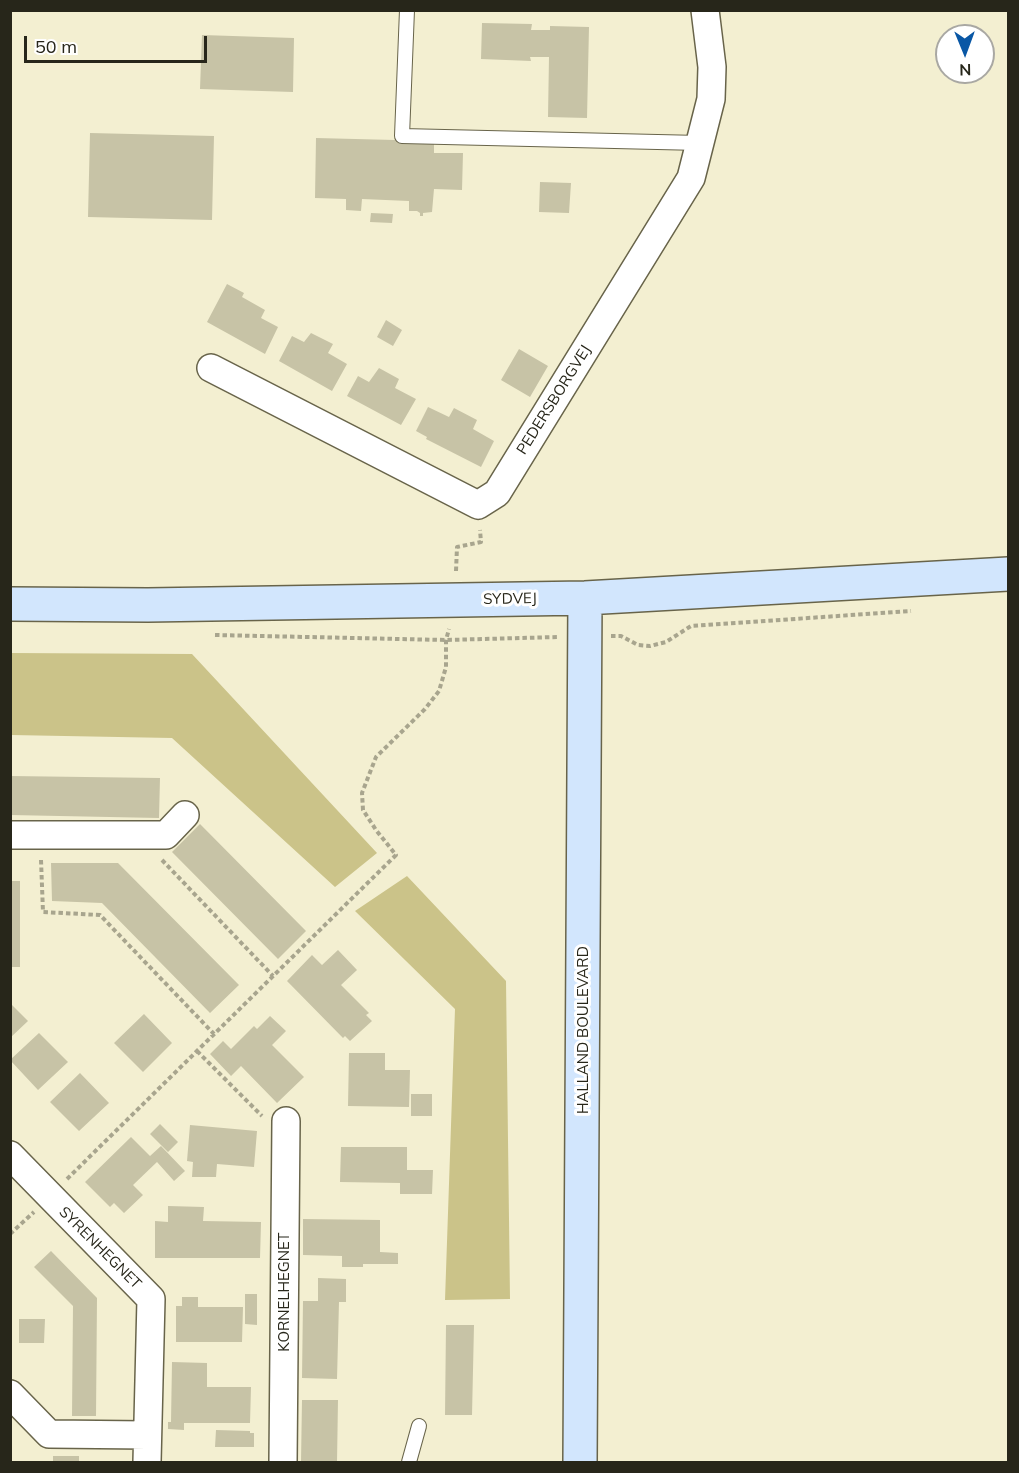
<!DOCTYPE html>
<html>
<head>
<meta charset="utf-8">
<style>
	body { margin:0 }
	#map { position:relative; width:1019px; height:1473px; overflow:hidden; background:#f3efd1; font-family:Mulish,sans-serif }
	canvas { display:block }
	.frame { position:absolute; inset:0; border:12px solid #27261a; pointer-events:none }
	.north { position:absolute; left:935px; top:24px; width:60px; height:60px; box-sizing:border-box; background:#fff; border:2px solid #a9a8a3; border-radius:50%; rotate:179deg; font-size:16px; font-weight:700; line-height:24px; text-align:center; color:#27261a }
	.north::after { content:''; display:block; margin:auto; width:21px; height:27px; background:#0957a5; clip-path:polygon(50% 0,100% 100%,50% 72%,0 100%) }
	.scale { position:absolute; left:24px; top:36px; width:183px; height:27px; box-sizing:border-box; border:3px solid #27261a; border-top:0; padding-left:8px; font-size:18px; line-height:21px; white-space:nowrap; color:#27261a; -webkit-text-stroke:4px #fff; paint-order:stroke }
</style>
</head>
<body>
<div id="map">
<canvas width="1019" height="1473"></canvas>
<div class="frame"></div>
<div class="north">N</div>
<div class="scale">50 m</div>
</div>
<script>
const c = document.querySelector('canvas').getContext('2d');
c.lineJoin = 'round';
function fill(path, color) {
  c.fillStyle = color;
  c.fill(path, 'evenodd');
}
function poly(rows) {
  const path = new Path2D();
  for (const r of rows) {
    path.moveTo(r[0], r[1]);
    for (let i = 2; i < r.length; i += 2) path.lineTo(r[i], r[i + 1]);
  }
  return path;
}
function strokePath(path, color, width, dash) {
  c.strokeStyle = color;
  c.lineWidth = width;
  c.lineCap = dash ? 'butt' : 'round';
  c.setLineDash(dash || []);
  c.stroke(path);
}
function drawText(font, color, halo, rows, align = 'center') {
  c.font = font + ' Mulish,sans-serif';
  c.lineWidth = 6;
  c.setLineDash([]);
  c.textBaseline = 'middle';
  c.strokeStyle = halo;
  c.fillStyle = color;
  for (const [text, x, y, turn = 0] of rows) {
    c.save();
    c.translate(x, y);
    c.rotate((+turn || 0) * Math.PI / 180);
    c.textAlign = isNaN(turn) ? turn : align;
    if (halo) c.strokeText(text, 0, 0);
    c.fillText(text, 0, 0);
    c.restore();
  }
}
const green = poly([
	[11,653,192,654,377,853,335,887,172,738,11,735],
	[407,876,506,981,510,1299,445,1300,455,1009,355,911]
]);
const building = poly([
	[482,23,532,24,531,30,550,30,550,26,589,27,587,118,548,117,549,57,530,57,531,61,481,59],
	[202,35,294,38,293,92,200,89],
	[90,133,214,136,212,220,88,217],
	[316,138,434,141,434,153,463,153,462,190,434,189,432,212,423,213,423,216,420,216,420,213,417,211,409,211,409,201,362,199,361,211,346,210,346,199,315,198],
	[540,182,571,183,569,213,539,212],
	[371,213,393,214,392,223,370,222],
	[227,284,244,293,242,297,265,310,261,318,278,327,265,354,207,322],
	[386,320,402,330,393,346,377,337],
	[311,333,333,344,328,353,347,364,332,391,279,361,292,336,304,342],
	[519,349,548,366,530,397,501,380],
	[379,368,399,379,395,388,416,399,401,425,347,396,358,376,369,382],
	[428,407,449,417,454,408,477,420,473,429,494,441,481,467,426,439,427,437,416,431],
	[10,776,160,778,159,818,10,815],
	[200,824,306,931,278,959,172,852],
	[51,863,118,863,239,985,210,1013,102,903,52,901],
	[10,881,20,881,20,967,10,967],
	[338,950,357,970,341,985,369,1013,366,1015,372,1021,350,1041,345,1036,343,1038,287,981,312,955,322,965],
	[10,1003,28,1021,10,1038],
	[144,1014,172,1043,143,1072,114,1043],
	[270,1016,286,1031,272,1045,304,1077,277,1103,241,1066,231,1076,210,1054,223,1041,231,1049,254,1026,257,1029],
	[39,1033,68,1062,38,1090,10,1060],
	[349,1053,385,1053,385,1070,410,1070,409,1107,348,1106],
	[80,1073,109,1103,79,1131,50,1102],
	[411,1094,432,1094,432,1116,411,1116],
	[160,1124,178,1142,168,1152,150,1134],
	[190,1125,257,1131,254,1167,217,1164,216,1177,192,1177,193,1162,187,1161],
	[131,1137,150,1156,161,1146,185,1171,174,1181,157,1162,133,1185,143,1195,124,1213,114,1203,110,1207,85,1182],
	[341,1147,407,1147,407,1170,433,1170,432,1194,400,1194,400,1183,340,1182],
	[168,1206,204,1207,203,1221,261,1222,260,1258,155,1258,155,1221,168,1222],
	[303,1219,380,1220,380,1252,398,1253,398,1264,363,1264,363,1267,342,1267,342,1256,303,1255],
	[51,1251,97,1298,96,1416,72,1416,73,1306,34,1267],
	[318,1278,346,1279,346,1302,339,1302,337,1379,302,1378,303,1301,318,1301],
	[245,1294,257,1294,257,1325,245,1324],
	[182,1297,198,1297,198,1307,243,1307,242,1342,176,1342,176,1306,182,1306],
	[19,1319,45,1319,44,1343,19,1343],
	[446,1325,474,1325,472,1415,445,1415],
	[172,1362,207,1363,207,1387,251,1387,250,1423,184,1423,184,1430,168,1429,168,1422,171,1422],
	[302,1400,338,1400,337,1462,301,1462],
	[216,1430,250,1431,250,1433,254,1433,254,1447,215,1447],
	[53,1456,79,1456,79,1462,53,1462]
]);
const path = poly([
	[456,571,457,547,481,542,480,530],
	[215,635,446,640,559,637],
	[611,636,621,636,638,645,650,646,666,642,691,626,911,611],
	[41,860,43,912,100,915,214,1034],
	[162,860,273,976],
	[197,1051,262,1116],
	[67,1179,396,855,376,830,363,810,362,793,376,757,425,709,439,691,446,667,446,640,449,629],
	[10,1234,34,1212]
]);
const lane = poly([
	[407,10,402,136,700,143],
	[409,1462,419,1426]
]);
const street = poly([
	[211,368,478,505,497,493,691,178,711,99,712,67,705,10],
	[10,835,166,835,185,815],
	[10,1155,151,1299,147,1462],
	[10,1394,49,1434,147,1435],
	[283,1462,286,1121]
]);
const secondary = poly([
	[10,604,148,605,585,598,1008,574],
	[580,1462,585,598]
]);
const streetNames = [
	["PEDERSBORGVEJ",554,400,-58],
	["SYDVEJ",510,599,-1],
	["HALLAND BOULEVARD",583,1030,-90],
	["SYRENHEGNET",100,1248,45],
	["KORNELHEGNET",284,1292,-90]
];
fill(green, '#cbc389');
fill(building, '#c7c3a6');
strokePath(lane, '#68644a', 16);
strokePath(street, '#68644a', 30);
strokePath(secondary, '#68644a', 36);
strokePath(path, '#a8a58e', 4, [4.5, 3]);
strokePath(lane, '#fff', 14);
strokePath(street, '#fff', 27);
strokePath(secondary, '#d2e6fd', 33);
drawText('15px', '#27261a', '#fff', streetNames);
</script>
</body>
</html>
